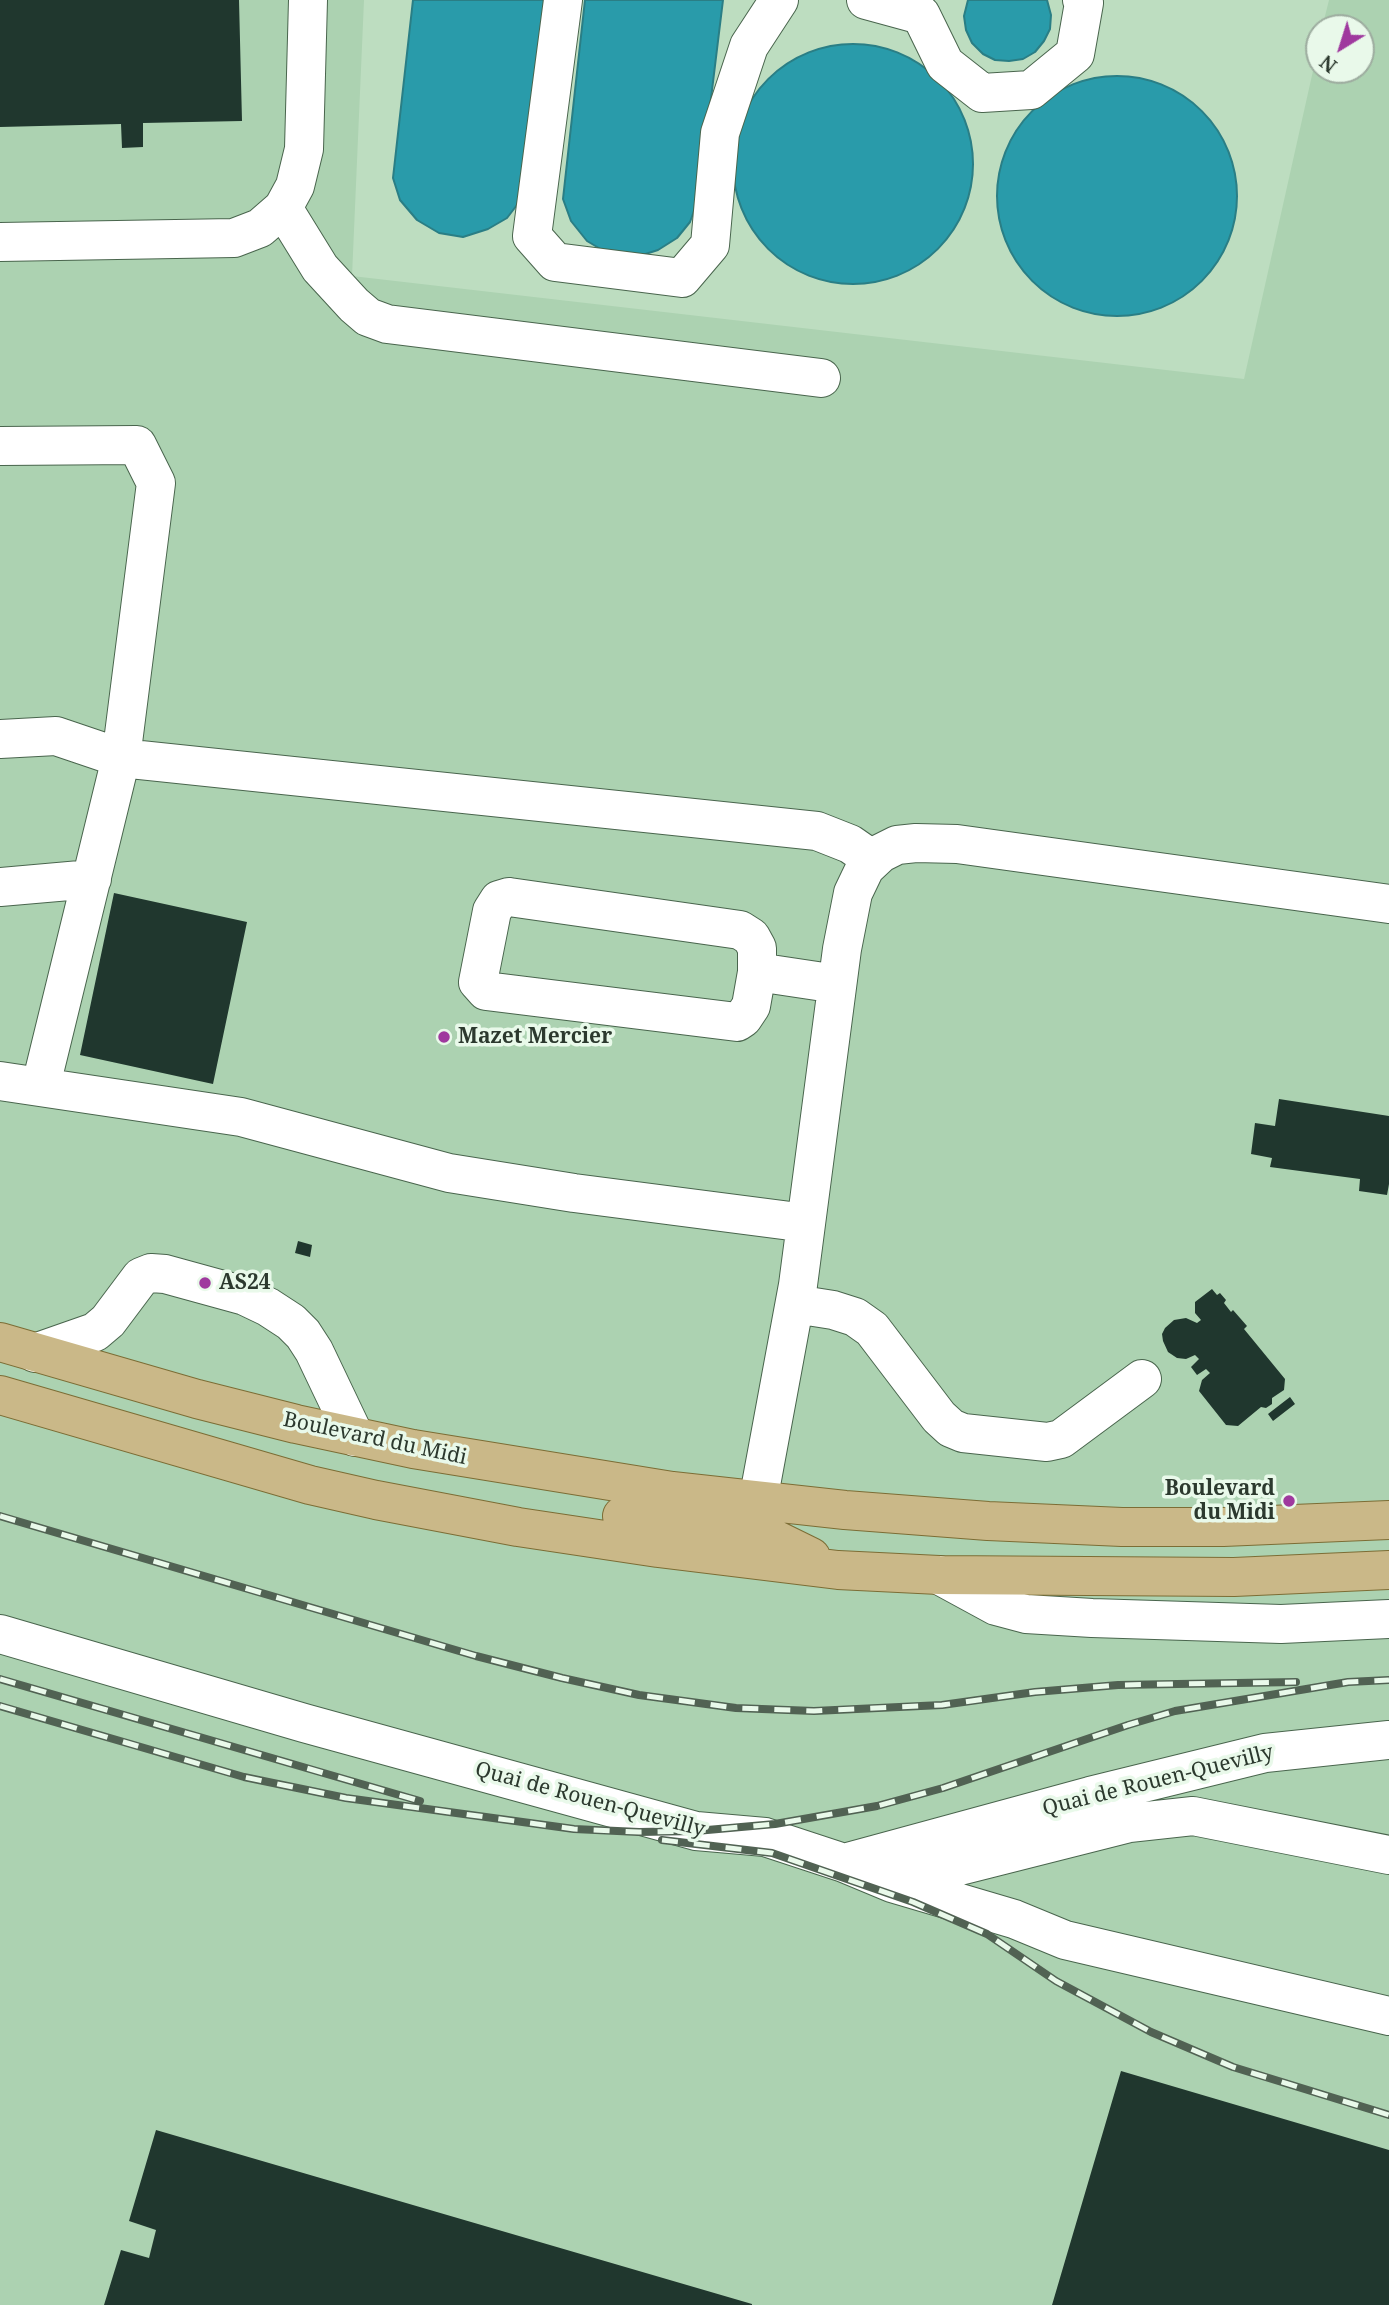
<!DOCTYPE html>
<html>
<head>
<meta charset="utf-8">
<style>
	body { margin:0 }
	#map { position:relative; width:1389px; height:2305px; overflow:hidden; background:#bdddc0; font-family:"Noto Serif",serif }
	canvas { display:block }
	.north { position:absolute; left:1305px; top:14px; width:70px; height:70px; box-sizing:border-box; background:#e9f9ea; border:2px solid #9dac9f; border-radius:50%; rotate:218deg; font-size:19px; font-weight:700; line-height:28px; text-align:center; color:#2c392e }
	.north::after { content:''; display:block; margin:auto; width:24px; height:32px; background:#9f399e; clip-path:polygon(50% 0,100% 100%,50% 72%,0 100%) }
</style>
</head>
<body>
<div id="map">
<canvas width="1389" height="2305"></canvas>
<div class="north">N</div>
</div>
<script>
const c = document.querySelector('canvas').getContext('2d');
c.lineJoin = 'round';
function fill(path, color) {
  c.fillStyle = color;
  c.fill(path, 'evenodd');
}
function poly(rows) {
  const path = new Path2D();
  for (const r of rows) {
    if (r.length === 3) {
      path.moveTo(r[0] + r[2], r[1]);
      path.arc(r[0], r[1], r[2], 0, 2 * Math.PI);
      continue;
    }
    path.moveTo(r[0], r[1]);
    for (let i = 2; i < r.length; i += 2) path.lineTo(r[i], r[i + 1]);
  }
  return path;
}
function strokePath(path, color, width, dash) {
  c.strokeStyle = color;
  c.lineWidth = width;
  c.lineCap = dash ? 'butt' : 'round';
  c.setLineDash(dash || []);
  c.stroke(path);
}
function drawText(font, color, halo, rows, align = 'center') {
  c.font = font + ' "Noto Serif",serif';
  c.lineWidth = 7;
  c.setLineDash([]);
  c.textBaseline = 'middle';
  c.strokeStyle = halo;
  c.fillStyle = color;
  for (const [text, x, y, turn = 0] of rows) {
    c.save();
    c.translate(x, y);
    c.rotate((+turn || 0) * Math.PI / 180);
    c.textAlign = isNaN(turn) ? turn : align;
    if (halo) c.strokeText(text, 0, 0);
    c.fillText(text, 0, 0);
    c.restore();
  }
}
const built = poly([
	[0,0,364,0,352,276,1244,379,1319,44,1319,70,1361,70,1361,28,1322,28,1329,0,1389,0,1389,2305,0,2305]
]);
const water = poly([
	[413,0,550,0,520,201,507,218,488,229,463,237,439,233,417,220,400,200,393,178,413,0],
	[585,0,723,0,699,197,690,222,677,238,658,250,633,258,609,254,587,241,571,221,563,199,585,0],
	[968,0,1047,0,1051,15,1050,29,1044,41,1035,52,1023,59,1009,61,995,60,983,54,972,43,966,30,964,16,968,0],
	[853,164,120],
	[1117,196,120]
]);
const building = poly([
	[0,0,239,0,242,121,143,123,143,147,122,148,121,124,0,127],
	[114,893,247,922,213,1084,80,1055],
	[1279,1099,1389,1116,1389,1184,1387,1195,1359,1191,1360,1179,1270,1167,1272,1158,1251,1154,1255,1123,1275,1126],
	[298,1241,312,1245,310,1257,295,1253],
	[1212,1289,1217,1295,1220,1293,1226,1300,1224,1303,1231,1312,1233,1310,1247,1326,1244,1329,1285,1379,1284,1390,1272,1398,1272,1404,1266,1408,1261,1407,1238,1426,1226,1425,1199,1391,1202,1380,1210,1373,1206,1369,1197,1375,1191,1367,1199,1359,1195,1355,1186,1359,1177,1358,1168,1352,1163,1341,1162,1334,1165,1328,1174,1320,1186,1318,1197,1323,1201,1320,1195,1313,1195,1302],
	[1290,1397,1295,1404,1273,1421,1268,1414],
	[1121,2071,1389,2150,1389,2305,1052,2305],
	[156,2130,752,2304,752,2305,104,2305,121,2250,149,2258,156,2230,129,2221]
]);
const minor = poly([
	[563,0,532,236,555,262,682,278,710,245,720,133,749,46,779,0],
	[866,0,921,15,945,64,982,93,1031,90,1075,54,1084,3,1082,0],
	[283,208,320,268,354,305,368,317,387,324,821,378],
	[0,242,234,238,260,228,283,208,295,186,304,149,308,0],
	[0,446,137,445,156,483,121,758,41,1085],
	[0,739,56,736,121,758,817,831,850,844,873,860],
	[0,887,92,879],
	[509,897,740,930,751,937,757,948,757,972,751,1006,743,1018,737,1022,486,991,478,982,492,911,499,900,509,897],
	[757,972,837,984],
	[0,1081,241,1117,449,1173,574,1193,806,1223],
	[795,1304,833,1310,855,1317,872,1329,939,1417,951,1428,963,1433,1047,1442,1061,1439,1142,1379],
	[35,1353,95,1332,108,1321,141,1277,151,1273,165,1274,245,1296,268,1307,291,1322,303,1334,314,1351,355,1437],
	[758,1501,798,1285,842,949,853,893,865,868,881,853,897,845,916,843,957,844,1389,904],
	[939,1575,996,1606,1026,1614,1092,1618,1281,1624,1389,1619],
	[0,1634,304,1723,696,1831,765,1837,844,1863,1090,1796,1265,1753,1389,1740],
	[844,1863,892,1883,1129,1823,1193,1816,1389,1855],
	[892,1883,1014,1919,1065,1940,1389,2016]
]);
const major = poly([
	[0,1342,197,1399,296,1424,413,1449,672,1491,845,1510,988,1521,1122,1527,1223,1527,1389,1520],
	[0,1395,310,1485,376,1500,518,1527,658,1548,838,1570,939,1575,1234,1577,1389,1570],
	[622,1516,666,1523,754,1529,811,1557]
]);
const rail = poly([
	[0,1516,476,1656,562,1678,639,1695,736,1708,814,1711,942,1705,1035,1692,1118,1685,1296,1682],
	[0,1679,420,1801],
	[0,1706,244,1777,346,1798,574,1829,639,1832,696,1831,775,1824,877,1806,943,1788,1128,1725,1175,1711,1348,1682,1389,1680],
	[662,1840,772,1853,913,1902,987,1934,1056,1981,1151,2032,1233,2067,1389,2115]
]);
const markers = [
	[444,1037,7,"#9f399e"],
	[205,1283,7,"#9f399e"],
	[1289,1501,7,"#9f399e"]
];
const poiNames = [
	["Mazet Mercier",458,1037],
	["AS24",219,1283],
	["Boulevard",1275,1489,"right"],
	["du Midi",1275,1513,"right"]
];
const streetNames = [
	["Boulevard du Midi",375,1439,12],
	["Quai de Rouen-Quevilly",1158,1781,-14],
	["Quai de Rouen-Quevilly",590,1800,15]
];
fill(built, '#acd2b1');
fill(water, '#299baa');
strokePath(water, '#2a7e85', 2);
fill(building, '#20372e');
strokePath(minor, '#49654d', 40);
strokePath(major, '#7c6d35', 40);
strokePath(minor, '#fff', 38);
strokePath(major, '#cab888', 38);
strokePath(rail, '#516253', 8);
strokePath(rail, '#e9f9ea', 5, [16]);
for (const [x, y, r, color] of markers) {
  const dot = new Path2D();
  dot.arc(x, y, r, 0, 2 * Math.PI);
  c.fillStyle = color;
  c.fill(dot);
  strokePath(dot, '#e9f9ea', 2.5);
}
drawText('bold 21px', '#2c392e', '#e9f9ea', poiNames, 'left');
drawText('21px', '#2c392e', '#e9f9ea', streetNames);
</script>
</body>
</html>
